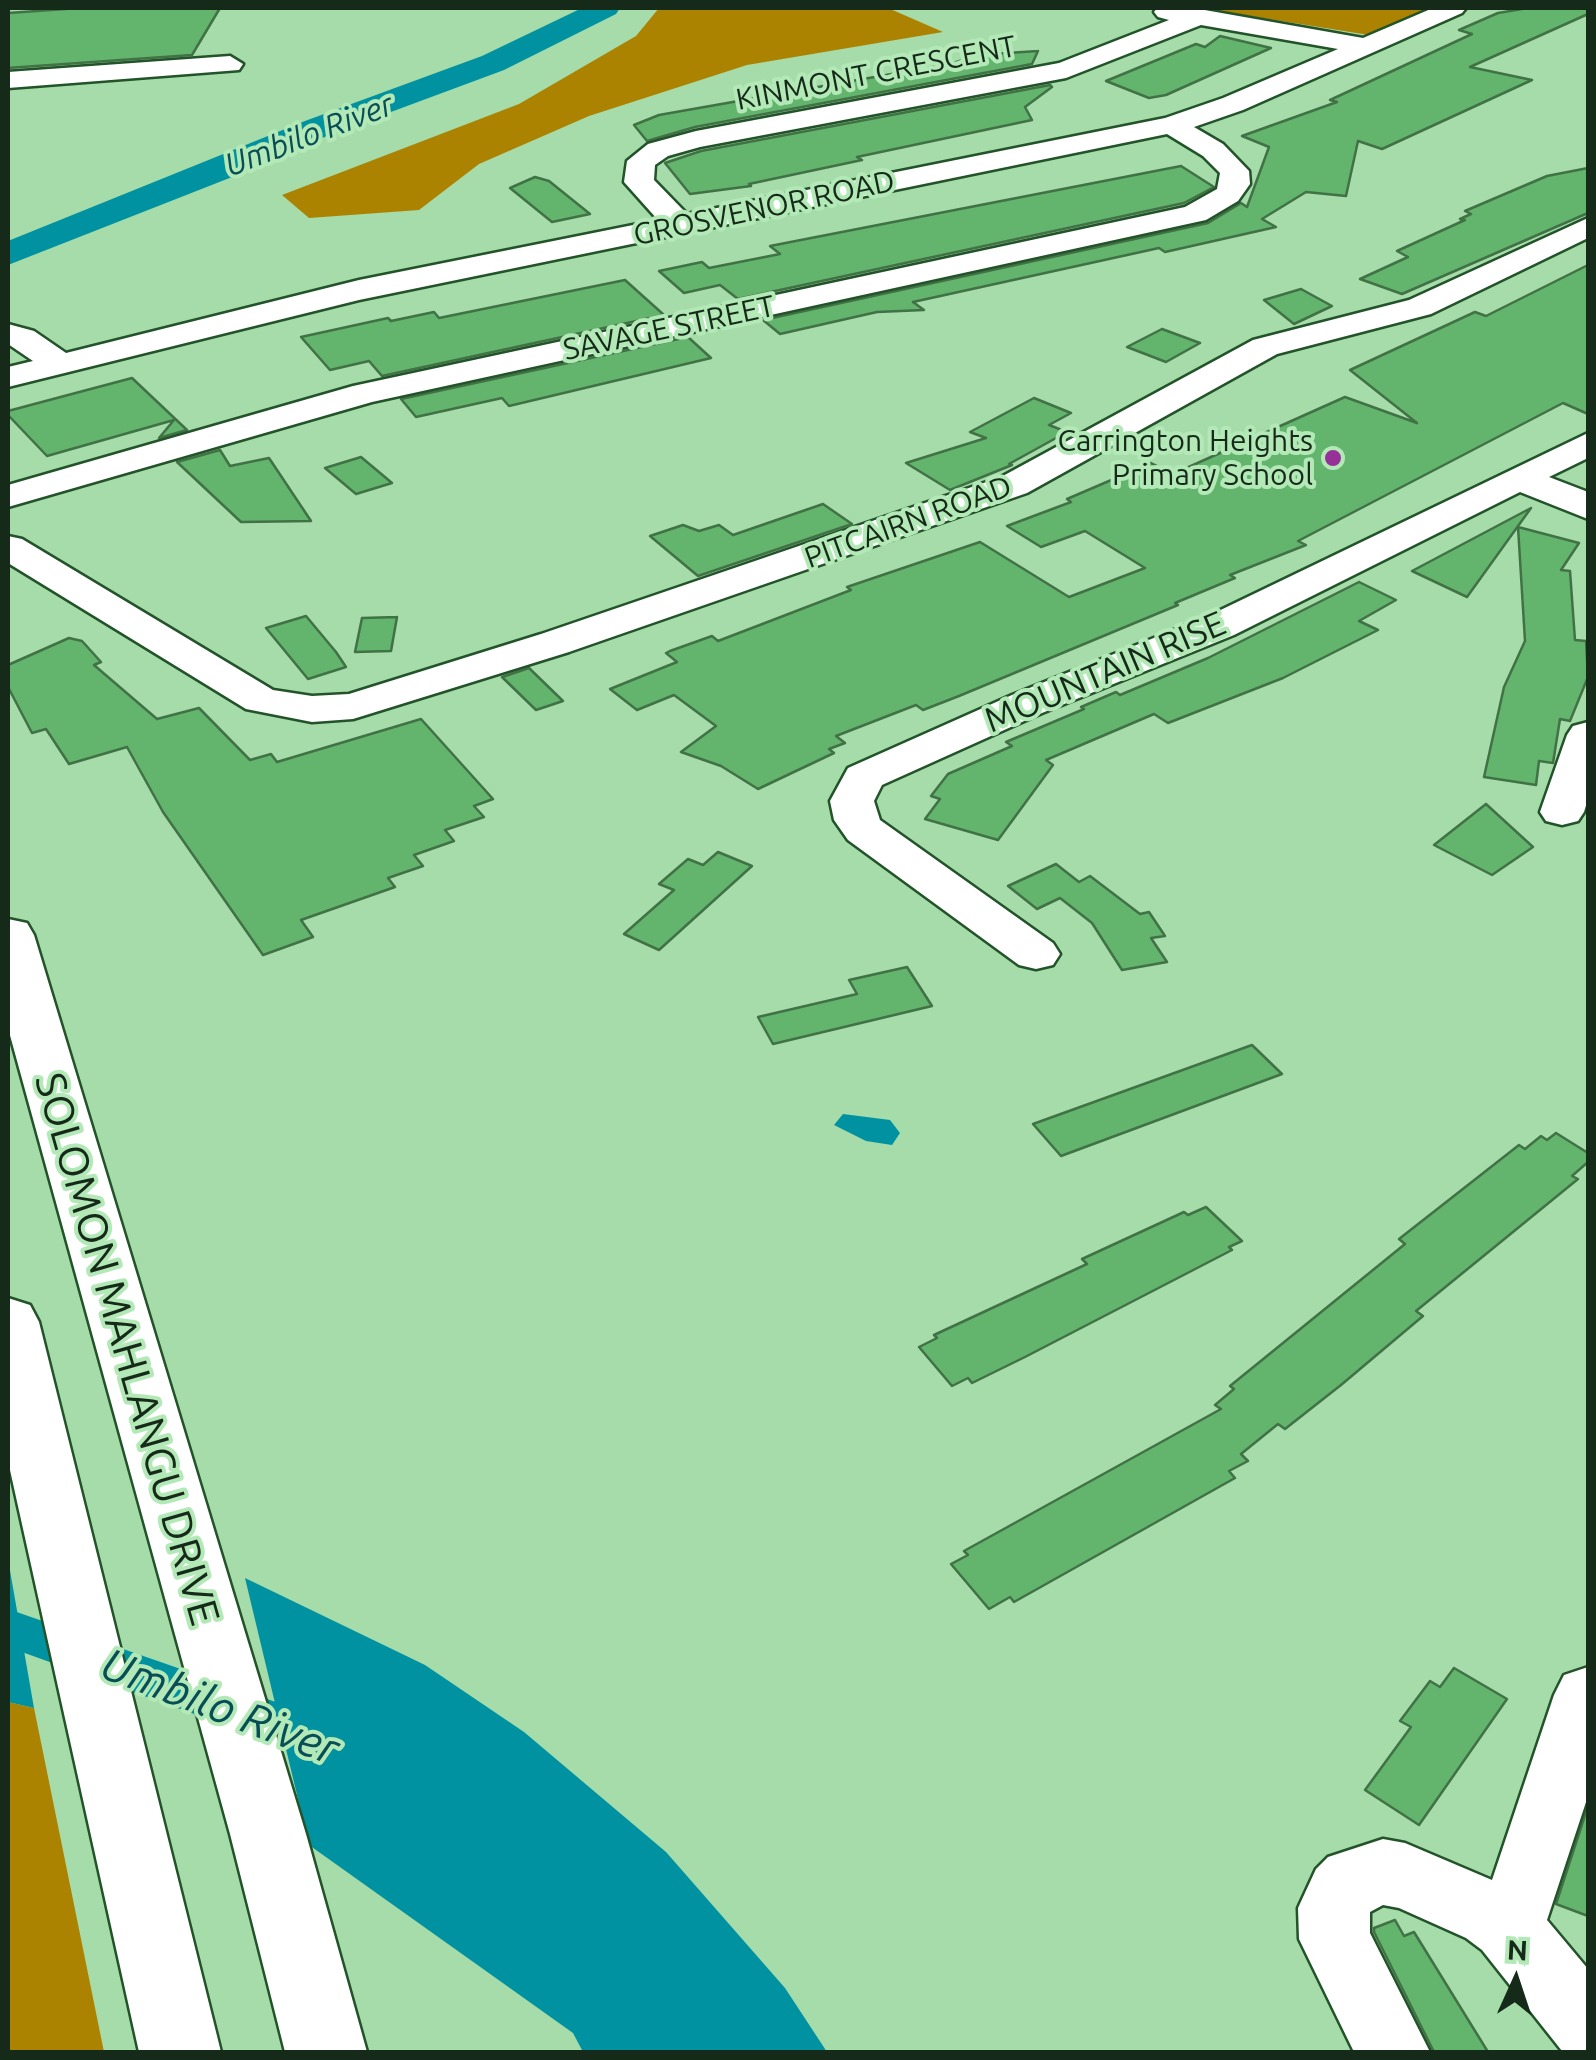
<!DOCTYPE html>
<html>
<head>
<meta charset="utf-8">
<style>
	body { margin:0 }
	#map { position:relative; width:1596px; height:2060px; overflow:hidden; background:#a6dbaa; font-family:Ubuntu,sans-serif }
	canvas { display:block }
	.frame { position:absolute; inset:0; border:10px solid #152a18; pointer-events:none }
	.north { position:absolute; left:1466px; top:1930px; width:100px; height:100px; -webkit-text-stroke:8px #b3e8b7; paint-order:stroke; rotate:3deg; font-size:28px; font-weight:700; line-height:40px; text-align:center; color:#152a18 }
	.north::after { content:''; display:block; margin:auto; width:35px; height:45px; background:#152a18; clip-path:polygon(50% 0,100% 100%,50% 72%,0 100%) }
</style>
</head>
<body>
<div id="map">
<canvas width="1596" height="2060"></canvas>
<div class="frame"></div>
<div class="north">N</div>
</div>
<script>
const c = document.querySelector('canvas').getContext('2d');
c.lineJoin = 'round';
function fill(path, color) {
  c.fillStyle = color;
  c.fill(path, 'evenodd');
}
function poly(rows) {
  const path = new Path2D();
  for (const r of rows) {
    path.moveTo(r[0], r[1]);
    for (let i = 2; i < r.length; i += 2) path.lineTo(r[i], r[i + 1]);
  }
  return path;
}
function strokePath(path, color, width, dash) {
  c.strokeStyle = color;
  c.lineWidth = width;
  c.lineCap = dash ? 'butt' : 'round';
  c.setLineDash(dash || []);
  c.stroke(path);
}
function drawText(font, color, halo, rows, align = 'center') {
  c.font = font + ' Ubuntu,sans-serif';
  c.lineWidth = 8;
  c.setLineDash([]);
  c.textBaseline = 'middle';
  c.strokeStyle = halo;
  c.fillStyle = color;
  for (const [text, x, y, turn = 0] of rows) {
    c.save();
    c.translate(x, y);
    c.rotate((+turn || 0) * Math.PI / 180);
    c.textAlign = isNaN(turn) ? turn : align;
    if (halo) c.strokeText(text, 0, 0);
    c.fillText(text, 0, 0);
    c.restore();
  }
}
const forest = poly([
	[659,8,888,8,943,32,747,65,589,116,479,164,419,210,309,218,282,195,519,104,636,36],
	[1200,8,1439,8,1375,36],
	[8,1702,34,1708,104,2052,8,2052]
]);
const water = poly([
	[843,1114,890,1120,900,1133,892,1145,866,1141,834,1125],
	[8,1559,34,1708,8,1702],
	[245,1578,425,1665,524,1732,666,1852,785,1988,827,2052,583,2052,573,2033,309,1845]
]);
const canal = poly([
	[8,1609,339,1724,346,1739,339,1754,322,1760,8,1647,8,1609]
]);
const river = poly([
	[582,8,620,8,616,14,504,70,329,135,255,168,8,265,8,241,305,121,482,56,582,8]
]);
const building = poly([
	[80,8,220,8,192,55,8,68,8,13,80,8],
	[1528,8,1588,8,1588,14,1470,67,1532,80,1382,149,1358,141,1346,196,1306,192,1262,219,1276,227,1165,252,1159,248,913,302,924,310,877,312,780,334,763,320,1208,223,1241,203,1247,207,1269,147,1242,136,1337,102,1330,100,1472,34,1459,30,1498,13,1528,8],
	[1220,36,1271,48,1166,95,1149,98,1106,81,1196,44,1205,47,1220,36],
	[1038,51,1032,64,695,127,647,141,634,125,659,115,954,63,976,55,1038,51],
	[1050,85,1052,87,1025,107,1032,120,857,157,862,160,749,184,751,186,690,194,665,163,701,151,1050,85],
	[1181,166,1214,187,1184,203,738,299,720,285,684,293,659,271,702,262,709,268,780,254,770,246,1181,166],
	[1588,168,1588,213,1402,294,1360,279,1408,257,1397,251,1465,220,1460,219,1471,214,1465,211,1547,176,1588,168],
	[535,177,549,181,590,214,552,222,510,188,535,177],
	[1588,265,1588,414,1563,403,1298,541,1306,545,1230,575,1235,578,1175,603,1178,605,959,696,923,710,916,705,836,736,845,743,829,749,834,753,758,789,721,766,681,752,716,726,674,695,637,710,610,689,677,662,666,653,670,651,712,636,718,641,851,590,847,587,980,542,1069,597,1145,568,1085,531,1041,547,1007,526,1071,502,1067,499,1151,463,1173,474,1345,397,1417,423,1350,370,1475,312,1486,316,1588,265],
	[625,280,664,315,382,376,369,361,330,370,301,337,388,318,391,321,434,312,439,318,625,280],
	[1301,289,1332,306,1294,324,1264,300,1301,289],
	[1162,329,1200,343,1166,362,1127,347,1162,329],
	[688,337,711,358,509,406,502,398,416,417,401,399,688,337],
	[132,378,187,430,159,438,174,420,47,456,8,415,8,411,132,378],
	[1034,398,1071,413,1049,425,1067,432,1009,464,1012,465,950,490,906,463,986,438,970,432,1034,398],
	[220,450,230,466,269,458,311,521,241,522,177,462,220,450],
	[361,457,392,483,356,494,325,468,361,457],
	[823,504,852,524,698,576,650,536,683,525,699,531,719,525,733,535,823,504],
	[1531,508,1467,597,1412,571,1531,508],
	[1518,527,1579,543,1561,570,1570,571,1575,640,1586,641,1588,677,1570,721,1560,719,1553,763,1539,761,1536,785,1484,777,1504,687,1525,641,1518,527],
	[1359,582,1396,600,1359,621,1378,630,1283,678,1168,723,1154,714,1046,760,1053,765,998,840,925,819,940,799,931,796,948,774,1012,746,1006,742,1084,709,1081,707,1116,692,1120,695,1208,658,1359,582],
	[306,616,336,652,346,667,308,679,266,628,306,616],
	[397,617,391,651,355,652,362,618,397,617],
	[69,638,82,641,101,662,94,665,157,719,199,708,250,760,271,754,277,762,421,719,493,799,474,806,484,817,445,830,454,841,414,855,423,866,388,878,395,887,301,920,313,937,263,955,163,812,127,747,69,764,46,729,32,733,8,687,8,665,69,638],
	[529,668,563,701,536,710,502,677,529,668],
	[1486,804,1533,847,1492,875,1434,845,1486,804],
	[718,852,752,866,659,950,624,934,674,890,659,884,688,859,703,865,718,852],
	[1056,864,1079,882,1090,876,1140,914,1149,912,1165,936,1151,938,1167,962,1122,970,1092,923,1060,898,1037,909,1008,886,1056,864],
	[907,967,932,1006,773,1044,758,1017,857,994,849,980,907,967],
	[1252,1045,1282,1074,1061,1156,1033,1124,1252,1045],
	[1556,1133,1588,1153,1588,1162,1572,1176,1578,1179,1416,1311,1423,1316,1341,1385,1285,1429,1278,1424,1241,1454,1248,1461,1229,1471,1235,1478,1014,1602,1010,1597,989,1609,951,1564,968,1555,964,1551,1221,1409,1215,1405,1234,1389,1230,1386,1405,1244,1399,1239,1519,1145,1525,1149,1541,1136,1547,1140,1556,1133],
	[1206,1207,1242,1241,1229,1247,1232,1250,1025,1357,972,1383,968,1378,952,1386,919,1347,937,1338,934,1335,1087,1264,1082,1259,1184,1212,1188,1215,1206,1207],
	[1454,1668,1507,1699,1419,1825,1365,1790,1411,1727,1400,1721,1430,1681,1440,1687,1454,1668],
	[1588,1806,1588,1916,1556,1904,1588,1806],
	[1395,1920,1404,1936,1414,1932,1488,2052,1434,2052,1374,1932,1374,1928,1395,1920]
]);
const minor = poly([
	[1157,8,1199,9,1363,38,1433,8,1466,8,1462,13,1243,110,1194,127,1223,144,1249,171,1250,184,1238,201,1206,220,372,402,8,507,8,485,353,386,1185,207,1217,189,1220,173,1203,156,1167,134,359,300,8,387,8,367,33,361,8,344,8,324,34,331,66,353,359,280,658,220,624,182,627,161,648,144,696,131,1059,63,1169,20,1158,17,1154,12,1157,8],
	[1201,25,1338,49,1223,98,1165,118,687,214,654,180,655,165,668,156,700,147,1066,78,1201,25],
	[230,56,243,64,239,70,8,88,8,72,230,56],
	[1588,218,1588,238,1431,314,1277,354,1027,493,569,652,353,719,312,722,246,709,8,563,8,536,22,539,273,690,312,696,349,694,541,634,1001,477,1253,340,1409,300,1588,218],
	[1588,433,1588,458,1549,477,1588,492,1588,519,1520,492,1234,635,1042,713,882,785,874,801,880,820,1053,943,1060,954,1053,965,1036,969,1019,965,848,840,834,820,830,801,848,768,1012,695,1206,617,1588,433],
	[1588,722,1588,799,1584,812,1578,821,1562,825,1546,821,1540,812,1567,735,1573,726,1588,722],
	[1588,1667,1588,1796,1547,1920,1588,1969,1588,2052,1562,2051,1482,1950,1466,1938,1399,1908,1383,1905,1370,1912,1370,1933,1430,2052,1354,2052,1299,1939,1298,1908,1316,1869,1328,1857,1383,1839,1405,1843,1492,1880,1554,1695,1564,1675,1588,1667]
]);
const highway = poly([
	[8,919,27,923,34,935,306,1834,367,2052,285,2052,230,1834,8,1028,8,919],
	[8,1298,30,1305,39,1322,221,2052,139,2052,8,1461,8,1298]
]);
const markers = [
	[1333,458,10,"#953197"]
];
const farStreetnames = [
	["KINMONT CRESCENT",876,73,-11],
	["GROSVENOR ROAD",764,208,-12],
	["SAVAGE STREET",669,328,-12],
	["PITCAIRN ROAD",908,522,-20]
];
const farPoinames = [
	["Carrington Heights",1313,441],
	["Primary School",1313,475]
];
const farWaternames = [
	["Umbilo River",309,135,-21]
];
const streetNames = [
	["MOUNTAIN RISE",1105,672,-23]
];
const nearStreetnames = [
	["SOLOMON MAHLANGU DRIVE",127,1349,74]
];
const nearWaternames = [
	["Umbilo River",220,1707,21]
];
fill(forest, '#ac8301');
fill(water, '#0092a0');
fill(canal, '#0092a0');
fill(river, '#0092a0');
fill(building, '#63b46d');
strokePath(building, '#417246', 2.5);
strokePath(minor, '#225329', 5);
strokePath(highway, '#225329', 5);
fill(minor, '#fff');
fill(highway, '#fff');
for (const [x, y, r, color] of markers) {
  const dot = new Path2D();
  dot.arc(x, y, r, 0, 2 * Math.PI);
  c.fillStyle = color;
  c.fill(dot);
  strokePath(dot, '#b3e8b7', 4);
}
drawText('30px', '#152a18', '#b3e8b7', farStreetnames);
drawText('30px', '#152a18', '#b3e8b7', farPoinames, 'right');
drawText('italic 32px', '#084e56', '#b3e8b7', farWaternames);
drawText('35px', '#152a18', '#b3e8b7', streetNames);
drawText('42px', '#152a18', '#b3e8b7', nearStreetnames);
drawText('italic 45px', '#084e56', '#b3e8b7', nearWaternames);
</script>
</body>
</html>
